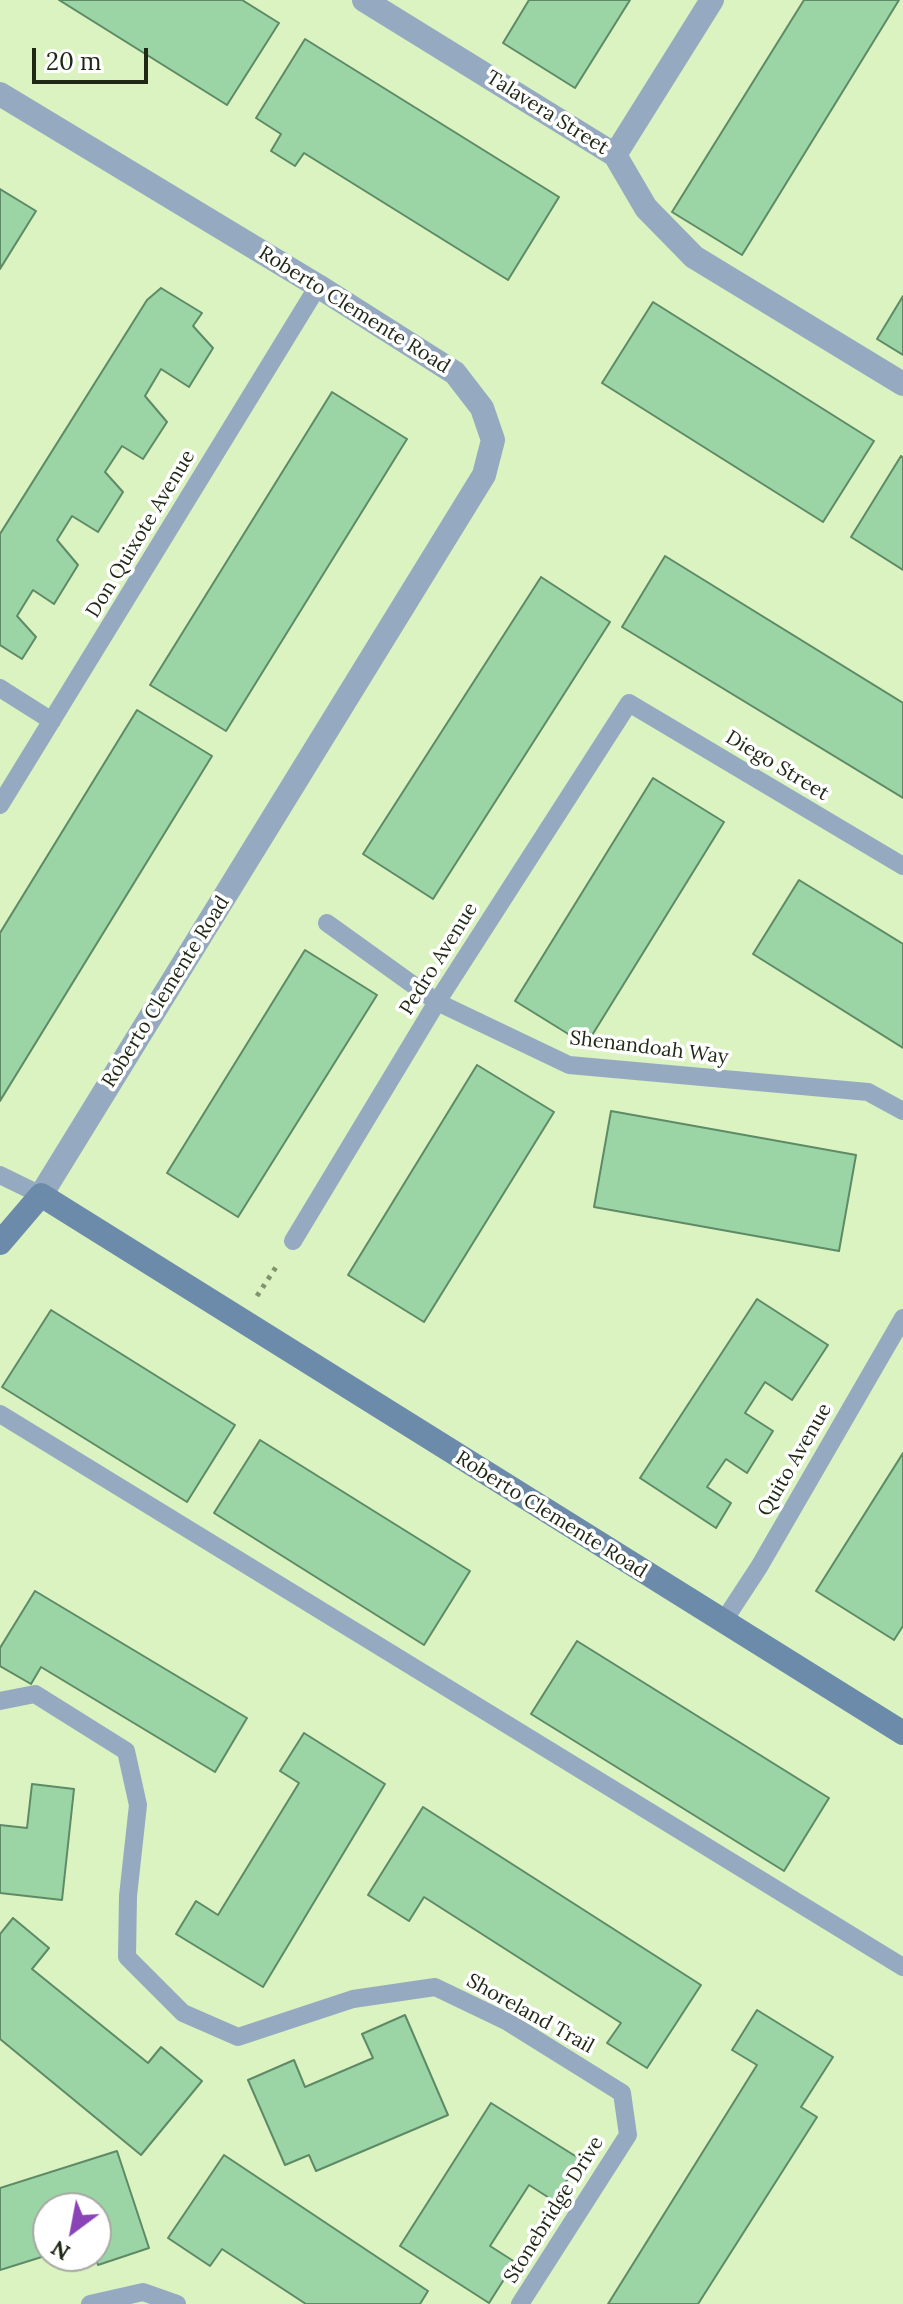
<!DOCTYPE html>
<html>
<head>
<meta charset="utf-8">
<style>
	body { margin:0 }
	#map { position:relative; width:903px; height:2304px; overflow:hidden; background:#daf3c1; font-family:Lora,serif }
	canvas { display:block }
	.north { position:absolute; left:32px; top:2192px; width:80px; height:80px; box-sizing:border-box; background:#fff; border:2px solid #a5a9a1; border-radius:50%; rotate:212deg; font-size:22px; font-weight:700; line-height:32px; text-align:center; color:#1e2814 }
	.north::after { content:''; display:block; margin:auto; width:28px; height:36px; background:#8a44b7; clip-path:polygon(50% 0,100% 100%,50% 72%,0 100%) }
	.scale { position:absolute; left:32px; top:48px; width:116px; height:36px; box-sizing:border-box; border:4px solid #1e2814; border-top:0; padding-left:10px; font-size:24px; line-height:28px; white-space:nowrap; color:#1e2814; -webkit-text-stroke:6px #fff; paint-order:stroke }
</style>
</head>
<body>
<div id="map">
<canvas width="903" height="2304"></canvas>
<div class="north">N</div>
<div class="scale">20 m</div>
</div>
<script>
const c = document.querySelector('canvas').getContext('2d');
c.lineJoin = 'round';
function fill(path, color) {
  c.fillStyle = color;
  c.fill(path, 'evenodd');
}
function poly(rows) {
  const path = new Path2D();
  for (const r of rows) {
    path.moveTo(r[0], r[1]);
    for (let i = 2; i < r.length; i += 2) path.lineTo(r[i], r[i + 1]);
  }
  return path;
}
function strokePath(path, color, width, dash) {
  c.strokeStyle = color;
  c.lineWidth = width;
  c.lineCap = dash ? 'butt' : 'round';
  c.setLineDash(dash || []);
  c.stroke(path);
}
function drawText(font, color, halo, rows, align = 'center') {
  c.font = font + ' Lora,serif';
  c.lineWidth = 7;
  c.setLineDash([]);
  c.textBaseline = 'middle';
  c.strokeStyle = halo;
  c.fillStyle = color;
  for (const [text, x, y, turn = 0] of rows) {
    c.save();
    c.translate(x, y);
    c.rotate((+turn || 0) * Math.PI / 180);
    c.textAlign = isNaN(turn) ? turn : align;
    if (halo) c.strokeText(text, 0, 0);
    c.fillText(text, 0, 0);
    c.restore();
  }
}
const building = poly([
	[59,0,242,0,279,23,227,105,59,0],
	[529,0,630,0,575,88,503,43,529,0],
	[804,0,899,0,742,255,672,212,804,0],
	[305,39,559,197,508,280,304,153,295,166,271,151,281,134,256,118,305,39],
	[0,189,36,211,0,269,0,189],
	[161,288,202,313,193,326,213,348,189,387,161,369,145,396,167,422,143,459,122,446,105,472,123,492,98,532,72,516,57,540,78,565,54,604,33,590,17,616,36,637,22,659,0,645,0,534,147,300,161,288],
	[903,296,903,355,877,339,903,296],
	[653,302,874,441,823,522,602,383,653,302],
	[332,392,407,439,226,731,150,685,332,392],
	[901,456,903,458,903,570,851,537,901,456],
	[665,556,903,703,903,798,622,627,665,556],
	[541,577,610,622,433,899,363,854,541,577],
	[137,710,212,756,0,1101,0,933,137,710],
	[653,778,724,822,586,1045,515,1001,653,778],
	[799,880,903,944,903,1048,753,954,799,880],
	[305,950,377,995,238,1217,167,1173,305,950],
	[477,1065,554,1112,424,1322,348,1275,477,1065],
	[611,1111,856,1155,839,1251,594,1207,611,1111],
	[757,1299,828,1345,792,1400,765,1382,745,1413,773,1431,747,1473,726,1459,707,1487,731,1503,716,1528,640,1478,757,1299],
	[51,1310,235,1425,187,1502,2,1387,51,1310],
	[260,1440,470,1571,424,1645,214,1513,260,1440],
	[903,1453,903,1626,894,1640,816,1591,903,1453],
	[35,1591,247,1718,215,1772,41,1667,31,1684,0,1666,0,1648,35,1591],
	[577,1641,829,1798,784,1871,531,1714,577,1641],
	[304,1733,385,1784,263,1987,176,1934,196,1901,218,1915,299,1783,280,1771,304,1733],
	[32,1784,74,1789,62,1900,0,1893,0,1825,27,1828,32,1784],
	[423,1807,701,1985,647,2068,607,2043,621,2023,424,1897,409,1921,368,1895,423,1807],
	[13,1918,49,1948,32,1969,148,2063,161,2047,202,2081,141,2155,0,2039,0,1934,13,1918],
	[757,2010,833,2057,801,2107,817,2117,698,2304,608,2304,757,2065,732,2050,757,2010],
	[405,2015,448,2115,316,2171,309,2155,285,2165,248,2080,294,2060,305,2087,373,2058,362,2034,405,2015],
	[491,2103,580,2159,554,2201,529,2185,490,2246,515,2262,489,2303,400,2246,491,2103],
	[117,2151,149,2248,98,2265,95,2256,96,2208,48,2208,48,2255,0,2270,0,2188,117,2151],
	[224,2155,428,2291,420,2304,306,2304,222,2249,210,2266,168,2238,224,2155]
]);
const path = poly([
	[257,1296,278,1264]
]);
const lane = poly([
	[0,688,52,721],
	[0,805,318,286],
	[327,923,437,1002,569,1065,868,1092,903,1111],
	[0,1175,41,1195],
	[293,1241,437,1002,629,703,903,866],
	[0,1414,903,1967],
	[723,1622,759,1567,903,1318],
	[0,1701,35,1694,126,1751,138,1805,128,1896,127,1957,183,2013,238,2037,353,1999,435,1987,508,2022,622,2093,628,2135,520,2304],
	[90,2304,143,2292,177,2304]
]);
const street = poly([
	[364,0,615,155,646,208,694,257,903,384],
	[0,94,318,286,455,373,482,408,493,440,484,475,41,1195],
	[615,155,712,0]
]);
const secondary = poly([
	[0,1243,41,1195,903,1733]
]);
const streetNames = [
	["Talavera Street",547,113,32],
	["Roberto Clemente Road",354,310,32],
	["Don Quixote Avenue",141,534,-59],
	["Diego Street",777,766,31],
	["Pedro Avenue",439,959,-58],
	["Roberto Clemente Road",166,992,-58],
	["Shenandoah Way",649,1048,7],
	["Quito Avenue",795,1460,-60],
	["Roberto Clemente Road",551,1515,32],
	["Shoreland Trail",530,2014,29],
	["Stonebridge Drive",554,2210,-58]
];
fill(building, '#9bd5a6');
strokePath(building, '#5e8a66', 2);
strokePath(path, '#81926f', 5, [4, 6]);
strokePath(lane, '#95aac0', 18);
strokePath(street, '#95aac0', 24);
strokePath(secondary, '#6c8bab', 24);
drawText('20px', '#1e2814', '#fff', streetNames);
</script>
</body>
</html>
